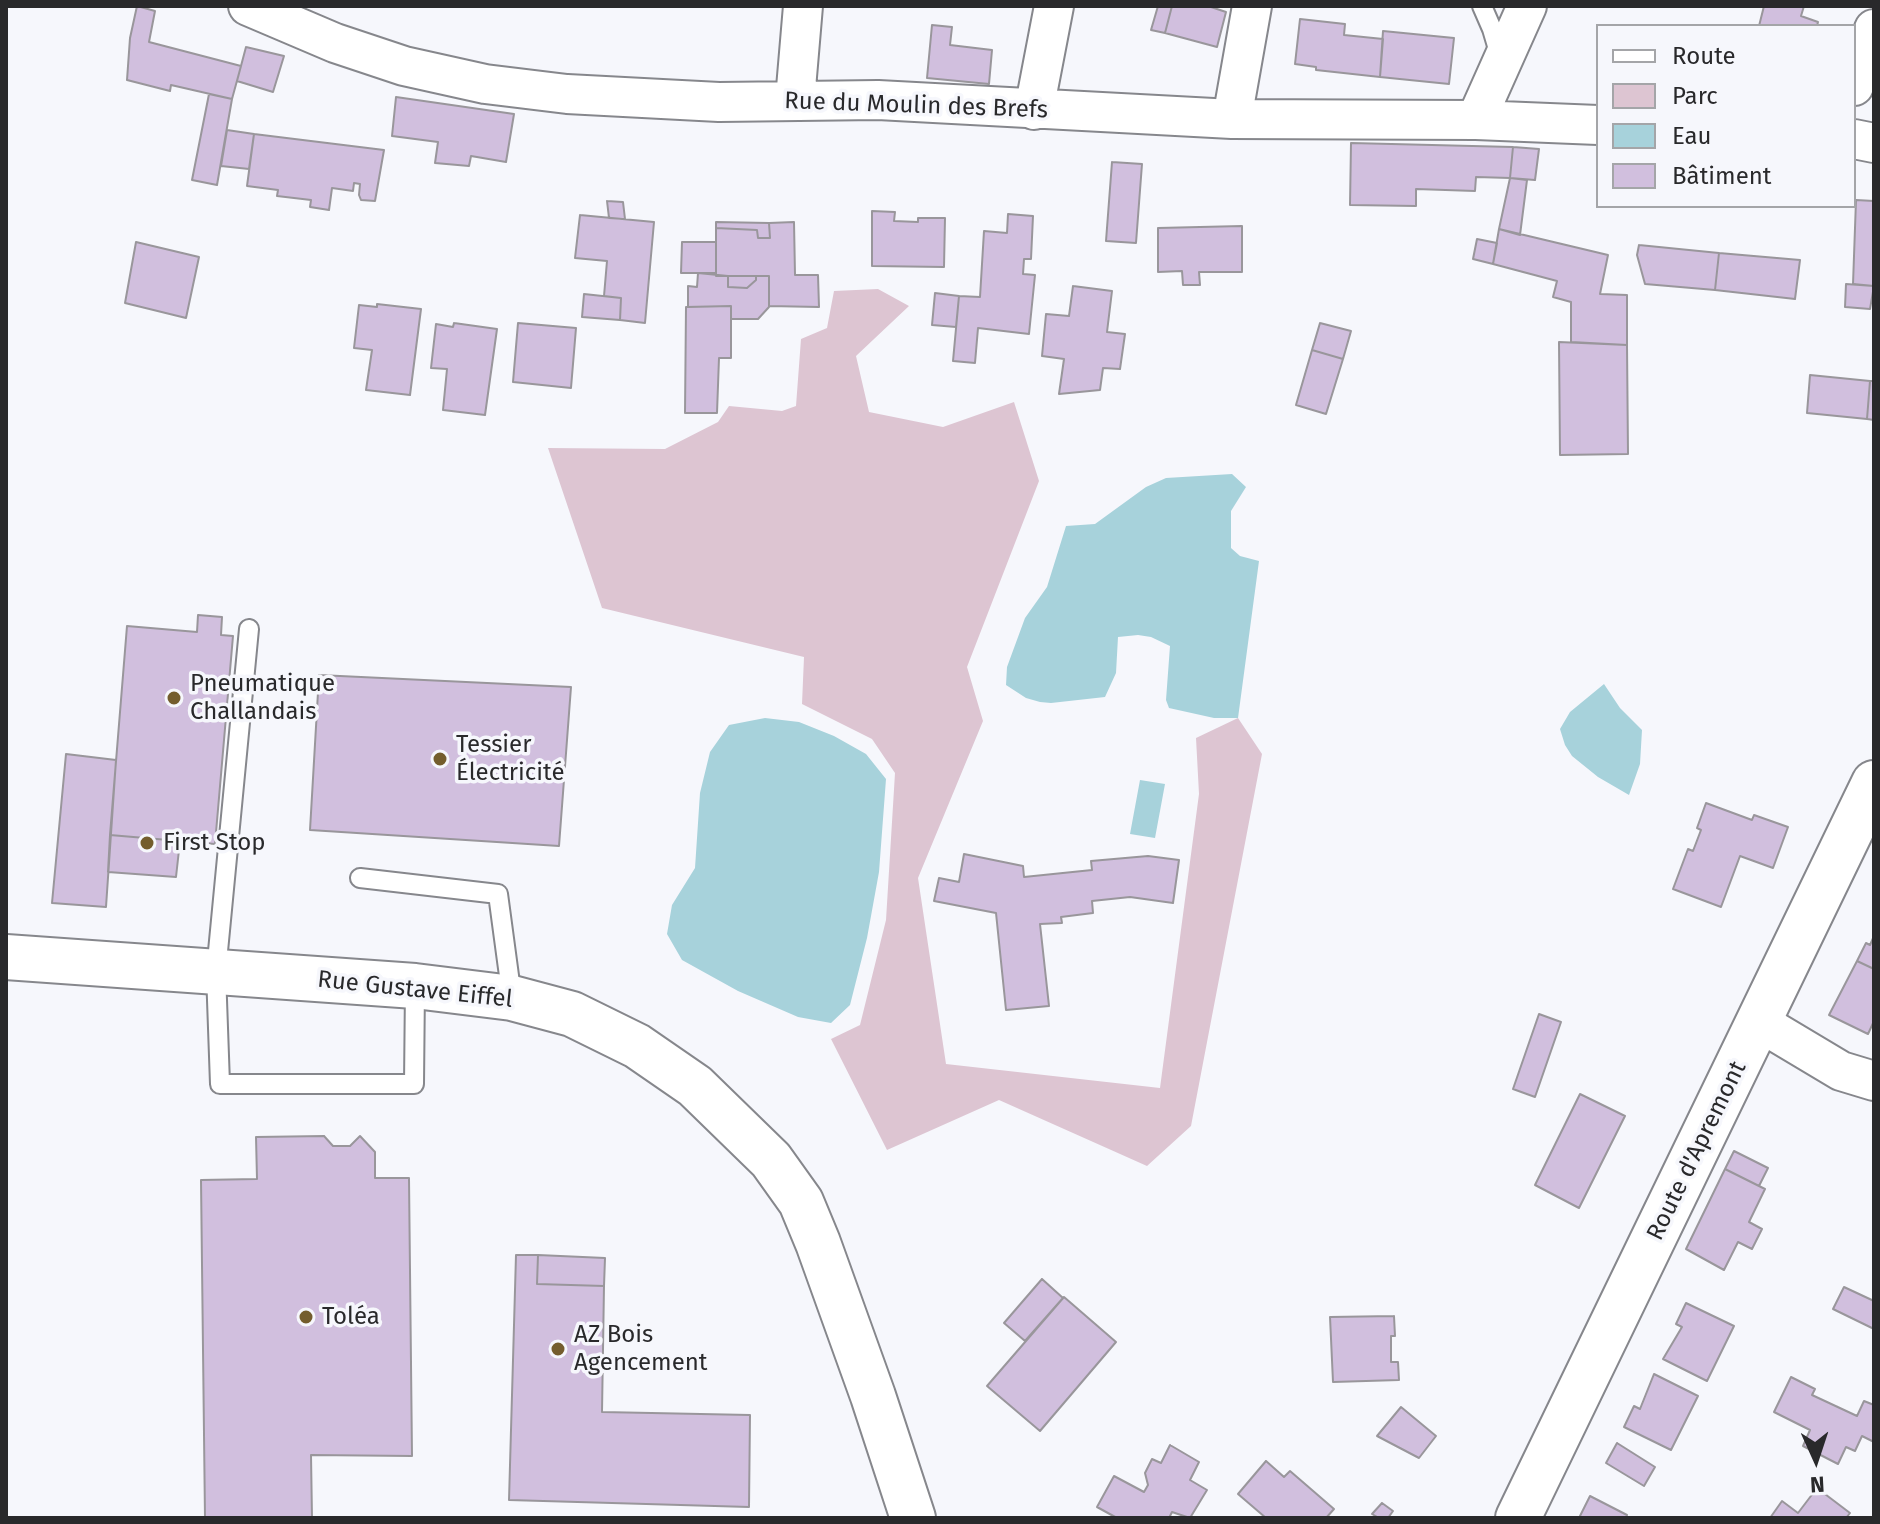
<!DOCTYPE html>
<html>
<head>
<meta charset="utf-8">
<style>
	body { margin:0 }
	#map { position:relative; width:1880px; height:1524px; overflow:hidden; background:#f6f7fc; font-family:"Fira Sans",sans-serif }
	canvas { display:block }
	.frame { position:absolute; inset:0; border:8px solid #29292b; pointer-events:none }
	.legend { position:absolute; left:1596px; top:24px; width:260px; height:184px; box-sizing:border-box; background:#f6f7fc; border:2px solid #a4a5a8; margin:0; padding:10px 14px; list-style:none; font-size:24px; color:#29292b }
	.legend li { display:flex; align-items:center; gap:16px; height:40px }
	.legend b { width:40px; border:2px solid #a4a5a8 }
	.north { position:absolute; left:1776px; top:1420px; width:80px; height:80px; -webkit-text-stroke:6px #f6f7fc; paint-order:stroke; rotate:177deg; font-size:22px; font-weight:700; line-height:32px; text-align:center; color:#29292b }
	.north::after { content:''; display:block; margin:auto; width:28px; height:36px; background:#29292b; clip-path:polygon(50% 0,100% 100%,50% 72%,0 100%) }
</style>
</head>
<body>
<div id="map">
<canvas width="1880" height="1524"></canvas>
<div class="frame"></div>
<ul class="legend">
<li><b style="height:10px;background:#fff"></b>Route</li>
<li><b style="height:22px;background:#ddc5d2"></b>Parc</li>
<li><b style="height:22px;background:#a7d2db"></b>Eau</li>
<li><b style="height:22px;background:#d1bfde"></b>Bâtiment</li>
</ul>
<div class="north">N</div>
</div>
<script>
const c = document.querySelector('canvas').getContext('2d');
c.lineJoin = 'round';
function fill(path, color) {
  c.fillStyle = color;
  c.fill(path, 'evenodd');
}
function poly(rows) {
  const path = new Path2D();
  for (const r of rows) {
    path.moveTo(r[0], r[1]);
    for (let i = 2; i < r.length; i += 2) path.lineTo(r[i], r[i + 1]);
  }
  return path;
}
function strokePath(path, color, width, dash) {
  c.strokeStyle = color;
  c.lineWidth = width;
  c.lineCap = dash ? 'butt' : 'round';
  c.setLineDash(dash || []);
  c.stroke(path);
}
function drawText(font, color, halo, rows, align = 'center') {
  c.font = font + ' "Fira Sans",sans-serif';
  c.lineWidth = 7;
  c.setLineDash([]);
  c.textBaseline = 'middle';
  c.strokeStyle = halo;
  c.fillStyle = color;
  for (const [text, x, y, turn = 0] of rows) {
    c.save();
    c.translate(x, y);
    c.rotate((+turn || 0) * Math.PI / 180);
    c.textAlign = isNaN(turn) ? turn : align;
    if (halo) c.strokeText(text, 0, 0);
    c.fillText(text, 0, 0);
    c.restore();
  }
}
const green = poly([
	[878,289,909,306,856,356,869,412,943,427,1014,402,1039,481,967,667,983,721,918,878,946,1064,1160,1088,1199,794,1196,738,1238,718,1262,754,1191,1126,1147,1166,999,1100,887,1150,831,1039,860,1025,886,920,895,773,872,739,802,704,804,657,602,608,548,448,665,449,718,422,729,406,782,411,796,406,801,339,827,328,834,291]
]);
const water = poly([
	[1232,474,1246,487,1231,511,1231,548,1240,556,1259,561,1238,718,1214,718,1169,708,1166,700,1170,646,1151,637,1138,635,1118,637,1116,673,1105,697,1051,703,1040,702,1026,698,1006,685,1007,667,1025,618,1047,587,1066,526,1095,524,1146,487,1166,478],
	[1604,684,1620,708,1642,730,1640,764,1629,795,1598,777,1572,756,1565,745,1560,729,1570,712],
	[765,718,799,722,834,736,866,754,886,779,879,872,867,938,850,1005,831,1023,798,1017,738,991,682,960,667,934,672,905,695,868,700,793,710,752,729,725],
	[1140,780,1165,784,1155,838,1130,834]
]);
const building = poly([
	[137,6,155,11,149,42,241,66,232,99,171,85,170,91,127,80,130,38,137,6],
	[1158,6,1172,6,1165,33,1151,30,1158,6],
	[1172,6,1208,6,1226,12,1217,47,1165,33,1172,6],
	[1764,6,1804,6,1801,16,1818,22,1817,26,1759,26,1764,6],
	[1300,19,1345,24,1344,35,1383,39,1380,77,1316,70,1316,67,1295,64,1300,19],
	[932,25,952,27,950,45,992,50,989,84,927,78,932,25],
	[1383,31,1454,38,1449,84,1380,77,1383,31],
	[246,47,284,56,273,92,237,81,246,47],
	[209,94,232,99,217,185,192,180,209,94],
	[396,97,514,114,506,162,471,156,469,166,435,163,438,142,392,136,396,97],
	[227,130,254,134,249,169,221,166,227,130],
	[254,134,384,150,375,201,361,200,359,195,360,184,354,183,353,191,332,188,329,210,310,207,311,200,277,196,278,190,247,186,254,134],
	[1351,143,1513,147,1510,178,1476,177,1475,191,1416,189,1416,206,1350,205,1351,143],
	[1513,147,1539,149,1535,180,1510,178,1513,147],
	[1112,162,1142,164,1136,243,1106,241,1112,162],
	[1510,178,1527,180,1520,235,1499,229,1510,178],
	[1856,200,1874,201,1874,286,1853,284,1856,200],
	[607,201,623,202,625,219,609,218,607,201],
	[872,211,895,212,894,221,918,222,918,218,945,218,944,267,872,266,872,211],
	[1008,214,1033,216,1031,259,1024,259,1023,274,1035,275,1029,334,978,328,975,363,953,361,959,296,980,297,984,231,1007,233,1008,214],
	[580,215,654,222,645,323,620,320,621,298,604,296,607,261,575,258,580,215],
	[716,222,769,223,770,238,758,238,757,230,716,228,716,222],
	[794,222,795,275,818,275,819,307,769,306,769,276,716,276,716,228,757,230,758,238,770,238,769,223,794,222],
	[1242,226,1242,272,1199,272,1200,285,1183,285,1182,271,1158,272,1158,228,1242,226],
	[1499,229,1608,255,1600,294,1627,295,1627,345,1571,342,1571,302,1553,297,1557,281,1493,264,1499,229],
	[1477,239,1497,243,1493,264,1473,259,1477,239],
	[136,242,199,257,186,318,125,303,136,242],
	[682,242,716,242,716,273,681,273,682,242],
	[1639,245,1719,253,1715,290,1645,284,1637,255,1639,245],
	[1719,253,1800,260,1795,299,1715,290,1719,253],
	[698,273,728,276,728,287,747,288,756,280,756,276,769,276,769,307,758,319,731,319,731,306,688,307,688,286,697,287,698,273],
	[728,276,756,276,756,280,747,288,728,287,728,276],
	[1846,284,1874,286,1870,309,1845,307,1846,284],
	[1073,286,1112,291,1107,332,1125,334,1120,369,1103,368,1100,390,1059,394,1064,359,1042,356,1046,314,1069,316,1073,286],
	[935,293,959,296,956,327,932,325,935,293],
	[584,294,621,298,620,320,582,317,584,294],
	[377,304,421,309,410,395,366,390,372,350,354,348,359,305,377,307,377,304],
	[731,306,731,358,719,358,717,413,685,413,686,307,731,306],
	[454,323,497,329,485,415,443,410,447,369,431,368,436,324,453,327,454,323],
	[518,323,576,328,571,388,513,382,518,323],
	[1320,323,1351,331,1343,359,1312,350,1320,323],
	[1559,342,1627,345,1628,454,1560,455,1559,342],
	[1312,350,1343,359,1326,414,1296,405,1312,350],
	[1810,375,1870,381,1867,419,1807,413,1810,375],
	[1870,381,1874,381,1874,420,1867,419,1870,381],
	[198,615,222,617,221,635,233,636,215,844,110,835,127,626,197,632,198,615],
	[319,675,571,687,559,846,310,830,319,675],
	[66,754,116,760,106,907,52,903,66,754],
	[1706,803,1752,820,1754,815,1788,827,1773,868,1740,856,1721,907,1673,889,1688,849,1693,851,1701,830,1697,828,1706,803],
	[110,835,180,841,176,877,108,872,110,835],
	[964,854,1023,866,1024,877,1092,870,1091,861,1148,856,1179,860,1173,903,1130,897,1092,901,1093,913,1061,917,1062,923,1040,924,1049,1006,1006,1010,996,913,934,901,939,878,959,882,964,854],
	[1874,936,1874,969,1857,961,1866,943,1870,945,1874,936],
	[1857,961,1874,969,1874,1021,1868,1034,1829,1015,1857,961],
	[1539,1014,1561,1022,1535,1097,1513,1089,1539,1014],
	[1580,1094,1625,1116,1579,1208,1535,1185,1580,1094],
	[324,1136,333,1146,350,1146,360,1136,375,1152,375,1178,409,1178,412,1456,311,1455,312,1518,205,1518,201,1180,257,1179,256,1137,324,1136],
	[1734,1151,1768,1168,1759,1186,1725,1169,1734,1151],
	[1725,1169,1765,1189,1749,1222,1762,1229,1752,1249,1738,1242,1724,1270,1686,1249,1725,1169],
	[516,1255,538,1255,537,1284,604,1286,602,1412,750,1415,749,1507,509,1500,516,1255],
	[538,1255,605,1258,604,1286,537,1284,538,1255],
	[1042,1279,1063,1298,1025,1341,1004,1323,1042,1279],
	[1844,1287,1874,1301,1874,1329,1833,1309,1844,1287],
	[1064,1297,1116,1342,1040,1431,987,1386,1064,1297],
	[1686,1303,1734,1326,1707,1381,1663,1359,1682,1327,1676,1324,1686,1303],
	[1394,1316,1395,1336,1391,1336,1391,1362,1398,1362,1399,1380,1333,1382,1330,1317,1394,1316],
	[1654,1374,1698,1396,1671,1450,1624,1427,1634,1406,1640,1409,1654,1374],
	[1791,1377,1815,1389,1812,1395,1857,1416,1864,1401,1874,1405,1874,1442,1862,1436,1855,1451,1846,1447,1838,1464,1803,1446,1810,1430,1774,1412,1791,1377],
	[1401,1407,1436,1436,1419,1458,1377,1436,1401,1407],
	[1617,1443,1655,1467,1644,1486,1606,1463,1617,1443],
	[1170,1445,1199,1462,1190,1480,1207,1490,1190,1518,1172,1512,1169,1518,1117,1518,1097,1507,1114,1476,1144,1492,1148,1485,1145,1473,1152,1459,1161,1463,1170,1445],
	[1266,1461,1284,1477,1290,1471,1334,1509,1326,1518,1266,1518,1238,1494,1266,1461],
	[1817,1488,1850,1513,1846,1518,1770,1518,1782,1501,1798,1513,1817,1488],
	[1590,1496,1627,1515,1626,1518,1579,1518,1590,1496],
	[1382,1503,1393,1511,1388,1518,1379,1518,1372,1514,1382,1503]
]);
const service = poly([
	[1482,6,1492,29,1500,56],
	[249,629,216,972,220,1084,414,1084,415,986],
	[360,878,498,894,512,998]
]);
const minor = poly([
	[248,6,335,43,404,66,485,84,567,94,719,102,878,100,1232,119,1476,120,1598,125],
	[1854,86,1874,29],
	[795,100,803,6],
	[1034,110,1054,6],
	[1232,119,1252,6],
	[1476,120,1527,6],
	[1854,139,1874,143],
	[1759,1022,1841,1071,1874,1081]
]);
const tertiary = poly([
	[6,957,415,986,512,998,572,1014,637,1046,695,1086,771,1160,801,1202,818,1243,873,1396,913,1518],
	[1518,1518,1874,783]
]);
const markers = [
	[174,698,8,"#745d2d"],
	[440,759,8,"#745d2d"],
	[147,843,8,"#745d2d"],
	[306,1317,8,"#745d2d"],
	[558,1349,8,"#745d2d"]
];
const streetNames = [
	["Rue du Moulin des Brefs",916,106,2],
	["Rue Gustave Eiffel",415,990,6],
	["Route d'Apremont",1697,1151,-64]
];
const poiNames = [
	["Pneumatique",190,684],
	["Challandais",190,712],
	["Tessier",456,745],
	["Électricité",456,773],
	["First Stop",163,843],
	["Toléa",322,1317],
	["AZ Bois",574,1335],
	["Agencement",574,1363]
];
fill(green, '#ddc5d2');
fill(water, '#a7d2db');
fill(building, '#d1bfde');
strokePath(building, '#99969b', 2);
strokePath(service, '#86878c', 22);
strokePath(minor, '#86878c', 42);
strokePath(tertiary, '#86878c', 48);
strokePath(service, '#fff', 18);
strokePath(minor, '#fff', 38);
strokePath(tertiary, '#fff', 44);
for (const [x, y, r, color] of markers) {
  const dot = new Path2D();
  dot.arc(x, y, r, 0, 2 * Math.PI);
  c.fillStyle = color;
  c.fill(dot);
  strokePath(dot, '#f6f7fc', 3);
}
drawText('24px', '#29292b', '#f6f7fc', streetNames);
drawText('24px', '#29292b', '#f6f7fc', poiNames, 'left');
</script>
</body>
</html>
